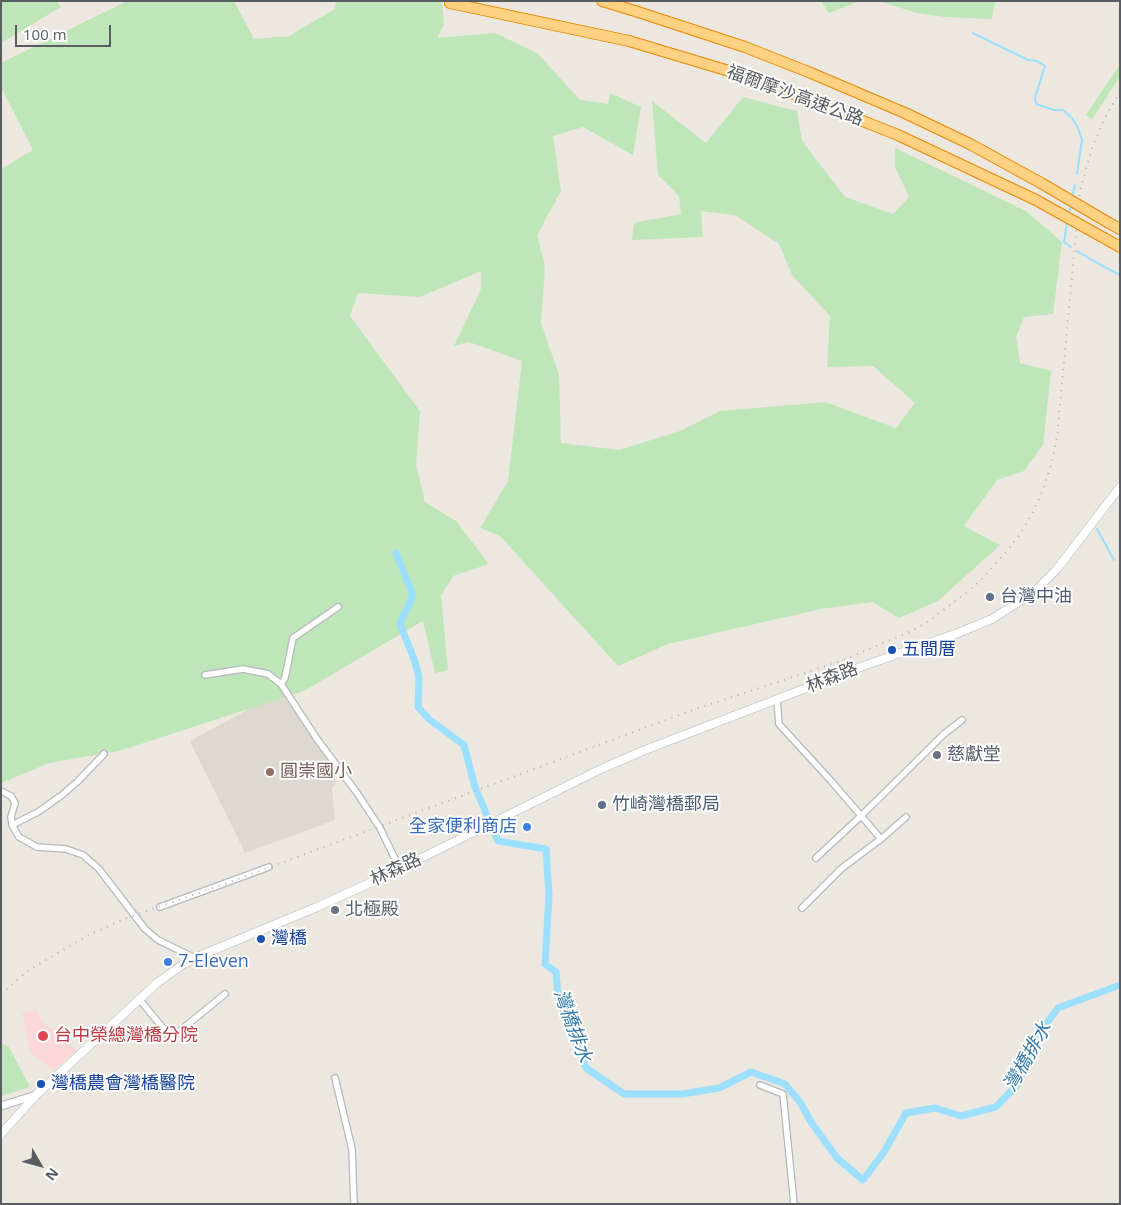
<!DOCTYPE html>
<html>
<head>
<meta charset="utf-8">
<style>
	body { margin:0 }
	#map { position:relative; width:1121px; height:1205px; overflow:hidden; background:#ece8df; font-family:"Open Sans",sans-serif }
	canvas { display:block }
	.frame { position:absolute; inset:0; border:2px solid #585d61; pointer-events:none }
	.north { position:absolute; left:15px; top:1140px; width:50px; height:50px; -webkit-text-stroke:4px #fff; paint-order:stroke; rotate:128deg; font-size:14px; font-weight:700; line-height:20px; text-align:center; color:#585d61 }
	.north::after { content:''; display:block; margin:auto; width:18px; height:22px; background:#585d61; clip-path:polygon(50% 0,100% 100%,50% 72%,0 100%) }
	.scale { position:absolute; left:15px; top:25px; width:96px; height:22px; box-sizing:border-box; border:2px solid #585d61; border-top:0; padding-left:6px; font-size:15px; line-height:18px; white-space:nowrap; color:#585d61; -webkit-text-stroke:4px #fff; paint-order:stroke }
</style>
</head>
<body>
<div id="map">
<canvas width="1121" height="1205"></canvas>
<div class="frame"></div>
<div class="north">N</div>
<div class="scale">100 m</div>
</div>
<script>
const c = document.querySelector('canvas').getContext('2d');
c.lineJoin = 'round';
function fill(path, color) {
  c.fillStyle = color;
  c.fill(path, 'evenodd');
}
function poly(rows) {
  const path = new Path2D();
  for (const r of rows) {
    path.moveTo(r[0], r[1]);
    for (let i = 2; i < r.length; i += 2) path.lineTo(r[i], r[i + 1]);
  }
  return path;
}
function strokePath(path, color, width, dash) {
  c.strokeStyle = color;
  c.lineWidth = width;
  c.lineCap = dash ? 'butt' : 'round';
  c.setLineDash(dash || []);
  c.stroke(path);
}
function drawText(font, color, halo, rows, align = 'center') {
  c.font = font + ' "Open Sans","Noto Sans TC",sans-serif';
  c.lineWidth = 4;
  c.setLineDash([]);
  c.textBaseline = 'middle';
  c.strokeStyle = halo;
  c.fillStyle = color;
  for (const [text, x, y, turn = 0] of rows) {
    c.save();
    c.translate(x, y);
    c.rotate((+turn || 0) * Math.PI / 180);
    c.textAlign = isNaN(turn) ? turn : align;
    if (halo) c.strokeText(text, 0, 0);
    c.fillText(text, 0, 0);
    c.restore();
  }
}
const education = poly([
	[280,692,331,761,336,783,332,788,335,820,245,853,190,741]
]);
const medical = poly([
	[35,1009,44,1023,76,1050,54,1071,30,1052,22,1013]
]);
const green = poly([
	[1,1,56,1,61,7,1,43],
	[127,1,234,1,254,39,289,36,335,9,336,1,442,1,444,24,437,38,495,33,537,53,580,100,608,104,610,93,641,107,633,155,583,127,553,136,561,191,537,235,545,266,541,323,559,375,561,443,619,450,680,431,720,411,825,402,896,428,915,403,873,366,827,367,830,316,792,275,779,244,735,215,701,211,703,237,632,240,634,223,681,214,679,196,658,175,652,101,706,143,743,97,797,111,802,141,845,197,893,214,909,197,895,167,895,148,1026,211,1062,242,1053,314,1024,317,1016,337,1020,363,1051,371,1043,445,1024,471,997,480,964,526,1000,545,938,601,899,618,872,602,821,609,668,644,618,666,500,536,480,528,508,481,522,361,469,342,454,346,481,289,481,271,420,297,358,293,350,316,420,411,416,465,425,502,456,521,489,564,453,576,441,596,448,670,435,673,423,621,304,691,119,751,49,763,1,783,1,169,33,150,1,87,1,63],
	[821,1,860,1,829,13],
	[878,1,995,1,992,19,945,17,917,13],
	[1120,64,1120,76,1092,120,1086,115],
	[1,1043,9,1047,30,1087,1,1096]
]);
const stream = poly([
	[973,33,1028,60,1037,61,1045,66,1035,98,1036,104,1054,110,1063,110,1072,118,1078,128,1082,140,1077,174],
	[1072,197,1075,185],
	[1069,214,1071,204],
	[1067,222,1064,242,1071,247],
	[1077,251,1090,259,1120,275],
	[1097,529,1114,560]
]);
const canal = poly([
	[396,553,413,595,400,624,414,659,419,677,418,707,430,720,464,745,475,787,498,841,546,849,549,895,545,964,556,972,558,996,586,1068,624,1094,682,1094,719,1088,751,1072,785,1084,800,1102,811,1122,837,1158,863,1180,884,1152,906,1113,935,1108,961,1116,996,1107,1017,1085,1043,1028,1058,1008,1120,985]
]);
const minor = poly([
	[205,675,243,669,268,674,281,684,317,739,357,793,380,828,400,869],
	[281,684,285,678,293,638,338,607],
	[777,700,779,724,832,782,881,839,842,868,802,908],
	[1,791,11,796,15,803,11,817,12,825,19,837,37,847,66,849,83,855,99,869,145,929,158,940,195,958],
	[12,825,38,812,62,795,77,782,104,754],
	[881,839,906,817],
	[816,858,861,816,944,734,962,720],
	[160,907,269,867],
	[140,1000,171,1038,225,994],
	[335,1078,352,1149,354,1204],
	[760,1085,783,1094,794,1204]
]);
const tertiary = poly([
	[1,1106,36,1095]
]);
const secondary = poly([
	[1,1134,36,1095,157,983,182,965,204,954,317,907,383,877,601,769,645,750,866,665,958,633,992,619,1034,592,1057,569,1120,487]
]);
const motorway = poly([
	[602,1,635,11,745,47,811,73,905,113,970,144,1041,183],
	[450,3,629,41,739,74,802,97,898,135,1036,200],
	[1109,223,1120,229],
	[1104,238,1120,247]
]);
const rail = poly([
	[1,994,24,974,34,967,87,936,124,919,230,882,690,711,838,662,912,631,927,622,964,595,982,579,1007,551,1020,534,1032,514,1043,490,1052,462,1057,437,1080,190,1093,145,1106,116,1120,92]
]);
const motorwayBridge = poly([
	[1041,183,1109,223],
	[1036,200,1104,238]
]);
const markers = [
	[990,597,5,"#5c6f8a"],
	[892,650,5,"#1a4fb4"],
	[937,755,5,"#6b7280"],
	[270,772,5,"#8d6e63"],
	[602,805,5,"#5c6f8a"],
	[527,827,5,"#3f7fe0"],
	[335,910,5,"#6b7280"],
	[261,939,5,"#1a4fb4"],
	[168,962,5,"#3f7fe0"],
	[43,1036,6,"#e0444e"],
	[41,1084,5,"#1a4fb4"]
];
const streetNames = [
	["福爾摩沙高速公路",795,96,20],
	["林森路",832,678,-21],
	["林森路",396,870,-25]
];
const serviceNames = [
	["台灣中油",1000,597],
	["竹崎灣橋郵局",612,805]
];
const transitNames = [
	["五間厝",902,650],
	["灣橋",271,939],
	["灣橋農會灣橋醫院",51,1084]
];
const worshipNames = [
	["慈獻堂",947,755],
	["北極殿",345,910]
];
const educationNames = [
	["圓崇國小",280,772]
];
const shopNames = [
	["全家便利商店",517,827],
	["7-Eleven",178,962,"left"]
];
const healthNames = [
	["台中榮總灣橋分院",54,1036]
];
const waterNames = [
	["灣橋排水",572,1026,70],
	["灣橋排水",1028,1057,-60]
];
fill(education, '#ded9d0');
fill(medical, '#fcd8d9');
fill(green, '#bee6b9');
strokePath(stream, '#9cdfff', 2);
strokePath(canal, '#9cdfff', 7);
strokePath(minor, '#b5b8bd', 8);
strokePath(tertiary, '#b5b8bd', 9);
strokePath(secondary, '#b3b8bd', 9);
strokePath(motorway, '#eb8700', 12);
strokePath(minor, '#fff', 5.5);
strokePath(tertiary, '#fff', 7);
strokePath(secondary, '#fff', 8);
strokePath(motorway, '#ffd283', 10);
strokePath(rail, '#b1b2b2', 2, [1, 6]);
strokePath(motorwayBridge, '#eb8700', 12, []);
strokePath(motorwayBridge, '#ffd283', 10);
for (const [x, y, r, color] of markers) {
  const dot = new Path2D();
  dot.arc(x, y, r, 0, 2 * Math.PI);
  c.fillStyle = color;
  c.fill(dot);
  strokePath(dot, '#fff', 2);
}
drawText('18px', '#585d61', '#fff', streetNames);
drawText('18px', '#4e5e75', '#fff', serviceNames, 'left');
drawText('18px', '#164399', '#fff', transitNames, 'left');
drawText('18px', '#5b616d', '#fff', worshipNames, 'left');
drawText('18px', '#785e54', '#fff', educationNames, 'left');
drawText('18px', '#366cbe', '#fff', shopNames, 'right');
drawText('18px', '#be3a42', '#fff', healthNames, 'left');
drawText('italic 19px', '#347bab', '#fff', waterNames);
</script>
</body>
</html>
